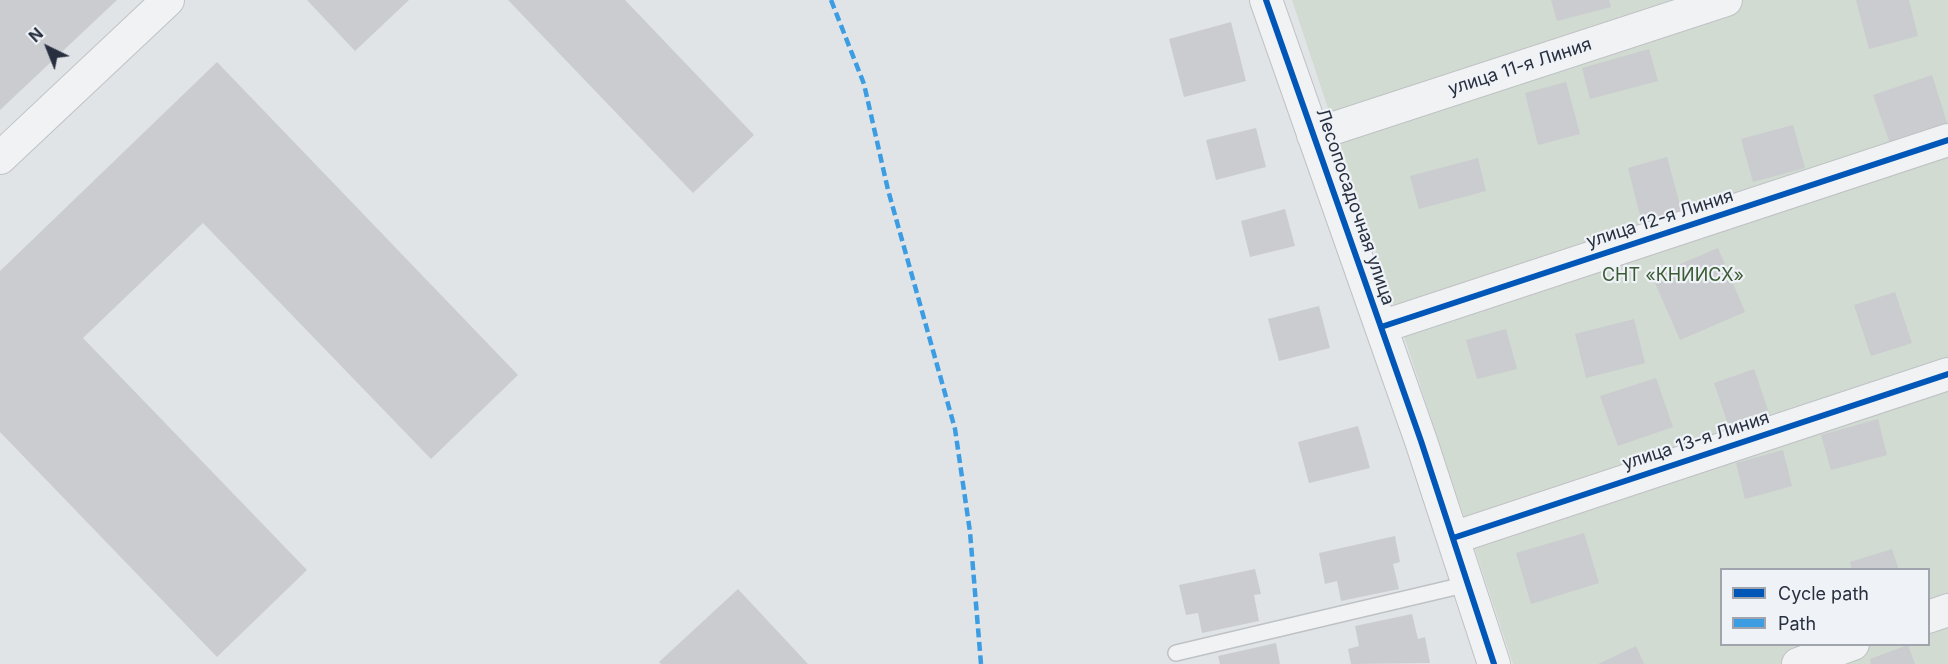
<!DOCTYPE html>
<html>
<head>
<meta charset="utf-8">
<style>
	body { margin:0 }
	#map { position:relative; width:1948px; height:664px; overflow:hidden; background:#e1e4e7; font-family:Inter,sans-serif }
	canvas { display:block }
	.legend { position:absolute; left:1720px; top:568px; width:210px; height:78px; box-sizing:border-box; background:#eff2f6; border:2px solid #9fa4ad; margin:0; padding:8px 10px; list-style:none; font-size:18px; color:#283040 }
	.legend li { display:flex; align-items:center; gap:12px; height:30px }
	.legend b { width:30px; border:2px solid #9fa4ad }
	.north { position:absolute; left:18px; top:18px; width:60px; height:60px; -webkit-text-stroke:4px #eff2f6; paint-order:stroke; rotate:317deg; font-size:16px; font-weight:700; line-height:24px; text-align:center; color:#283040 }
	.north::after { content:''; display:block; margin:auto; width:21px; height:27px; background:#283040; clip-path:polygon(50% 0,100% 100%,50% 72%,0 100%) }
</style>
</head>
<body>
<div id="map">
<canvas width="1948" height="664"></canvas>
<ul class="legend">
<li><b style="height:8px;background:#0057b8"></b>Cycle path</li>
<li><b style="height:8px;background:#3d9de3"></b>Path</li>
</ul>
<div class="north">N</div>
</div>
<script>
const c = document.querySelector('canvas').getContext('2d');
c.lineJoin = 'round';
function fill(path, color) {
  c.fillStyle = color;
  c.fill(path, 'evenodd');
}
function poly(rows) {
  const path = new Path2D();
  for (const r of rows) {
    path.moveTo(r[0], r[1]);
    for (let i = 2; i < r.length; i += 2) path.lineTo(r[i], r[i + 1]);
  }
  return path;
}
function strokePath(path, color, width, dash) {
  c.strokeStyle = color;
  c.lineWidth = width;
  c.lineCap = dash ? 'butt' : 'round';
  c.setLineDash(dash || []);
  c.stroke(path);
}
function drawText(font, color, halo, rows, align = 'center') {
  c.font = font + ' Inter,sans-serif';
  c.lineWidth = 4.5;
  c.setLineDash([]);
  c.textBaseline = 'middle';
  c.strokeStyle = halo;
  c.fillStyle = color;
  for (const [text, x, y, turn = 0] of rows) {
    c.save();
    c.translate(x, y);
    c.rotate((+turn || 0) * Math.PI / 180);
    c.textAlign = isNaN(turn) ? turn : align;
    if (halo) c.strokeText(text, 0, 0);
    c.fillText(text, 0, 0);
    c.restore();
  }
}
const green = poly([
	[1292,0,1948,0,1948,664,1513,664],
	[1722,570,1928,570,1928,644,1722,644]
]);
const building = poly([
	[0,0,117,0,0,110],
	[307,0,409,0,355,51],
	[508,0,625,0,754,135,693,193],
	[1551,0,1609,0,1611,7,1557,21],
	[1856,0,1909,0,1918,36,1869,49],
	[1231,22,1246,81,1184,97,1169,39],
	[1649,49,1658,81,1590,99,1582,68],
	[217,62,518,375,431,459,203,223,83,338,307,570,217,657,0,432,0,271],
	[1932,75,1948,126,1891,146,1873,95],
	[1566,82,1580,134,1538,145,1525,93],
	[1793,125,1805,168,1753,182,1741,139],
	[1256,128,1266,167,1216,180,1206,140],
	[1667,157,1683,216,1643,227,1628,168],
	[1478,158,1486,191,1419,209,1410,176],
	[1285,209,1295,246,1250,257,1241,221],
	[1718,248,1745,312,1680,340,1652,276],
	[1895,292,1912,343,1871,356,1854,305],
	[1319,306,1330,348,1279,361,1268,319],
	[1634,319,1645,363,1586,378,1575,334],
	[1506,329,1517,369,1477,379,1466,340],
	[1754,369,1768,410,1728,424,1714,383],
	[1656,378,1673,427,1618,446,1600,396],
	[1878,419,1887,455,1831,470,1821,435],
	[1358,426,1370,468,1309,483,1298,442],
	[1783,450,1792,486,1745,499,1736,463],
	[1584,533,1599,583,1531,604,1516,553],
	[1395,536,1400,562,1393,564,1399,589,1341,601,1337,581,1325,584,1319,553],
	[1892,549,1899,570,1852,570,1850,562],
	[1255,569,1261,594,1254,595,1259,621,1202,633,1198,613,1186,615,1179,585],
	[738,589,808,664,661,664,659,662],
	[1412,614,1418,639,1425,637,1430,663,1351,664,1348,649,1359,646,1355,626],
	[1276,643,1280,664,1220,664,1218,656],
	[1908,645,1915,664,1871,664,1870,659],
	[1636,646,1644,664,1598,664]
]);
const service = poly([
	[1176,653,1468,584]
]);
const minor = poly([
	[1266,0,1421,441,1494,664],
	[1313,135,1726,0],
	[0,158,168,0],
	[1381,327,1948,140],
	[1453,538,1948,374],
	[1928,617,1948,610],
	[1798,664,1853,644]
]);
const quiet = poly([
	[831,0,864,84,888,190,955,429,970,532,981,664]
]);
const cycleway = poly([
	[1266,0,1421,441,1494,664],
	[1381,327,1948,140],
	[1453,538,1948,374]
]);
const streetNames = [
	["улица 11-я Линия",1520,67,-18],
	["Лесопосадочная улица",1355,207,71],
	["улица 12-я Линия",1660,219,-18],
	["улица 13-я Линия",1696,441,-18]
];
const parkNames = [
	["СНТ «КНИИСХ»",1673,276]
];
fill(green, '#d1dbd2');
fill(building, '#cacccf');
strokePath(service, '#bfc2c5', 18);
strokePath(minor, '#bfc2c5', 34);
strokePath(service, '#f1f2f3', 15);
strokePath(minor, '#f1f2f3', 32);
strokePath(quiet, '#3d9de3', 4.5, [9, 4.5]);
strokePath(cycleway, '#0057b8', 6);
drawText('18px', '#283040', '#eff2f6', streetNames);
drawText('18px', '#3b5c35', '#eff2f6', parkNames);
</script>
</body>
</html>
